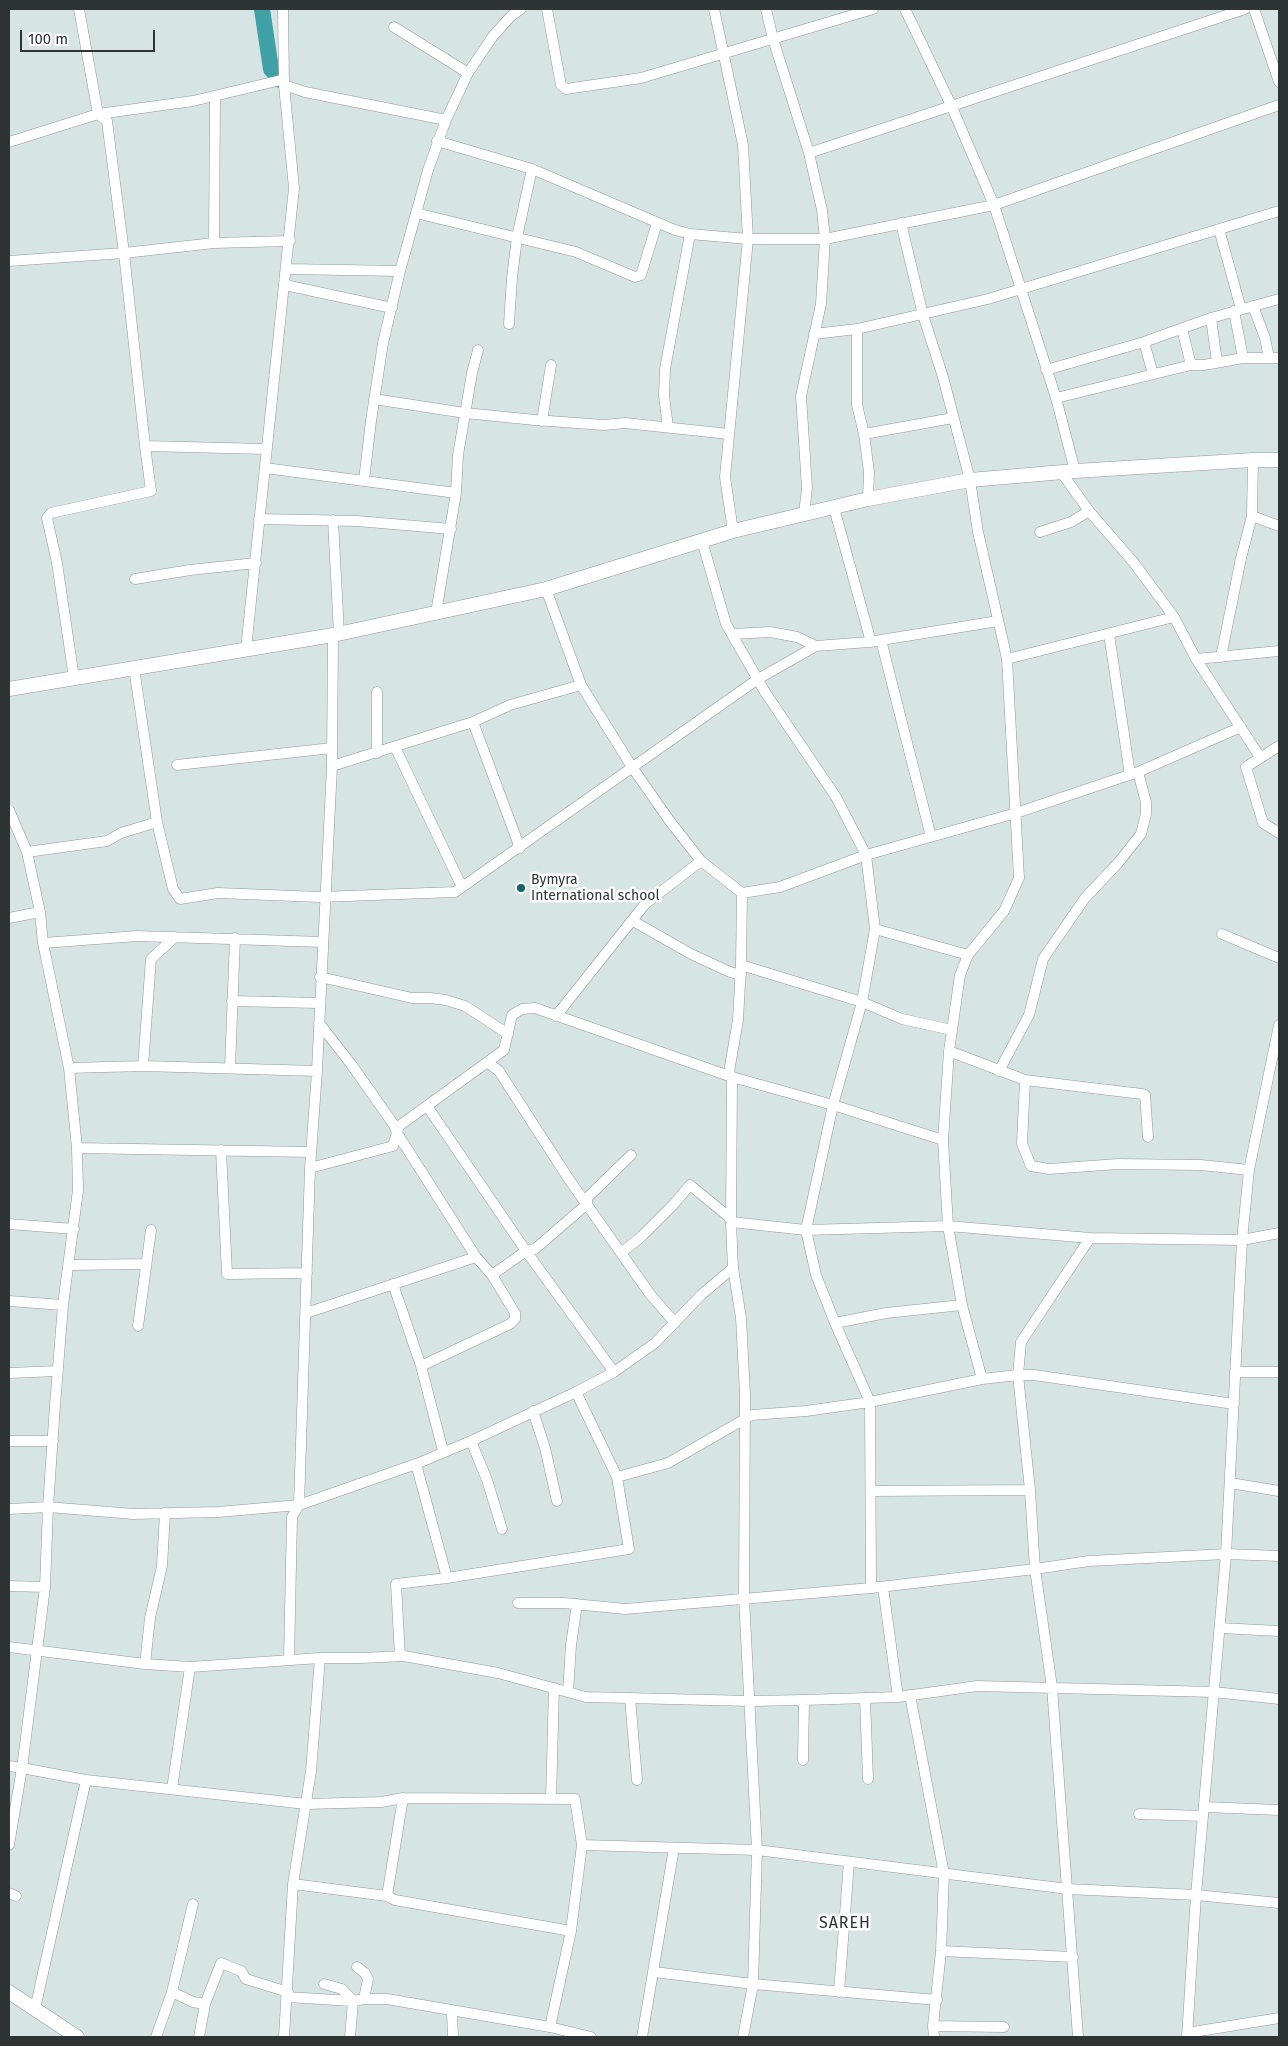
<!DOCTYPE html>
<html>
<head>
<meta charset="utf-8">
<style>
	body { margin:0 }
	#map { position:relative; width:1288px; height:2046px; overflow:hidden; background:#d7e4e4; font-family:"Fira Sans",sans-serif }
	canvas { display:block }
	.frame { position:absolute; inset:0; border:10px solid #2e3334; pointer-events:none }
	.scale { position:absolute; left:20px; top:30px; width:135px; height:22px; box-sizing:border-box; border:2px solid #2e3334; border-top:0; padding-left:6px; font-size:15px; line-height:18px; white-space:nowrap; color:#2e3334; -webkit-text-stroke:4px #fff; paint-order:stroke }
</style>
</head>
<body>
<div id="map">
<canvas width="1288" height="2046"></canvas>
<div class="frame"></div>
<div class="scale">100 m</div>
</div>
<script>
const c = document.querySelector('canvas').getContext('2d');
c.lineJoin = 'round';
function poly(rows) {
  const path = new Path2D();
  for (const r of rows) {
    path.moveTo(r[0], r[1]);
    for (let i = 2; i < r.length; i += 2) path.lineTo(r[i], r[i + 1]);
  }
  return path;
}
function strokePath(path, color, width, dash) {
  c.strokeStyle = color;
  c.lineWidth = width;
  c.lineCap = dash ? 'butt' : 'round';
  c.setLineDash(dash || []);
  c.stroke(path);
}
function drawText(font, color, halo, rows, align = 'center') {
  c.font = font + ' "Fira Sans",sans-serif';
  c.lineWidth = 5;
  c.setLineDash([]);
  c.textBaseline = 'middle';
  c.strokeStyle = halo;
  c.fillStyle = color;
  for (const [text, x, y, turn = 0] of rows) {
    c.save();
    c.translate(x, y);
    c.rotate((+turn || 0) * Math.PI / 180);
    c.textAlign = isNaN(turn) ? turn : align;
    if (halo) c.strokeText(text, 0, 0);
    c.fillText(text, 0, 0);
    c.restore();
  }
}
const river = poly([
	[262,9,271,69,281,80]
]);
const minor = poly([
	[79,9,98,114,107,121,124,253,145,446,266,449],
	[547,9,561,85,566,89,641,78,873,9],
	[714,9,743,145,748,239,725,477,733,531],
	[766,9,773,39,809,153,822,210,825,239,821,304,801,396,807,488,804,514],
	[905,9,951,105,994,205,1056,398,1075,471],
	[1254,9,1279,82],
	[394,27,468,73],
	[437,141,532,169,675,230,690,234,748,239,825,239,994,205,1279,105],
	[9,142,98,114,193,101,281,80,284,85,305,92,446,120],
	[809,153,1245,9],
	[416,213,576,252,635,277,641,275,657,223],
	[901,223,923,315,943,377,970,480,978,532,1007,659,1019,878,1004,911,968,955,960,975,949,1051,943,1140,948,1226,962,1305,982,1379],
	[1219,229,1241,309],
	[214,243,215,97],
	[9,261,124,253,214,243,290,241],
	[287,269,400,271,428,170,446,120,468,73,493,36,511,16,521,9],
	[285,285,392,308],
	[1253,306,1265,338,1269,358],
	[1234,311,1243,358],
	[1211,318,1217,362],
	[509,324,512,278,517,237,532,169],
	[857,329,857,405,864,434],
	[1182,329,1191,365],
	[814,334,857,329,988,299,1279,211],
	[1144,342,1153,374],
	[1046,370,1144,342,1211,318,1279,299],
	[1056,398,1191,365,1204,365,1243,358,1279,358],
	[374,399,465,413,535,420,604,425,625,423,729,434],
	[542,421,551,365],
	[668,427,664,396,665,369,690,234],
	[265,468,456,493],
	[1061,472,1089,511,1134,563,1174,617,1196,659,1260,757],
	[364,480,371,421,383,343,400,271],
	[868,499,869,472,864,434,953,418],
	[834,508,871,642],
	[1252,516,1279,526],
	[259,519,357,521,451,529],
	[333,520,339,634],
	[1040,532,1071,522,1089,511],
	[135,579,190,570,256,563],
	[546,589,581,685,632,767,669,820,701,861,742,893,780,887,866,855,1016,813,1138,772,1241,727],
	[436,613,456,493,458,455,472,373,478,350],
	[732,634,770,632,797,637,816,646],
	[1109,634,1130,775],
	[881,640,931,837],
	[246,649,294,188,284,85,283,9],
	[1221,657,1241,558,1252,516,1253,460],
	[1007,659,1174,617],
	[1196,659,1279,651],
	[134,668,157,822,173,889,180,899,218,893,320,897,455,892,758,679,816,646,869,642,998,621],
	[74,678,57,563,47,518,51,513,151,491,145,446],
	[473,722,520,848],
	[1279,746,1246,767,1263,823,1279,833],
	[395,747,462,887],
	[377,753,377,692],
	[177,765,332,748],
	[332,766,473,722,510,705,581,685],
	[9,810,27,852,40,912,43,943,69,1068,77,1148,78,1190,63,1305,55,1405,48,1507,45,1587,22,1768,9,1766],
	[27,852,107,841,121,833,157,822],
	[742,893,741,965,862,1002,902,1019,952,1030],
	[9,918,40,912],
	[633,921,691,954,730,972,741,975],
	[875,929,968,955],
	[1222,934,1279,958],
	[43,943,137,936,323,942],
	[741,965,738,1020,729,1072,732,1077,731,1222,733,1268,741,1318,745,1394,744,1598,757,1850,753,1984,743,2037],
	[320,977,412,998,430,998,446,1000,465,1006,508,1034],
	[232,1001,319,1003],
	[556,1016,645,904,701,861],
	[319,1023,351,1064,394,1125,397,1133,476,1257,492,1275,515,1313,515,1319,510,1324,421,1366],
	[949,1051,1025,1080,1142,1094,1145,1095,1148,1137],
	[487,1062,499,1071,568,1178,650,1294,675,1323],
	[143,1066,151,959,175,937],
	[69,1068,143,1066,317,1071],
	[230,1068,235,938],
	[999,1071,1029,1015,1043,959,1085,898,1118,863,1141,834,1146,814,1146,802,1138,772],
	[1025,1080,1022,1144,1031,1166,1049,1169,1118,1164,1201,1165,1249,1170],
	[427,1106,526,1251,614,1372],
	[77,1148,310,1152],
	[221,1150,227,1274,307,1273],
	[310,1168,393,1146,399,1126,504,1050,512,1015,522,1009,535,1008,732,1077,833,1105,943,1140],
	[9,1224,74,1229],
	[621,1253,642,1236,673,1205,690,1185,729,1217,731,1222,806,1230,833,1105,862,1002,875,929,866,855,836,797,765,692,726,624,702,541],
	[69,1265,146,1264],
	[492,1275,526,1251,535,1249,587,1204,587,1198,631,1155],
	[393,1284,421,1366,443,1451],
	[9,1301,63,1305],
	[306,1313,476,1257],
	[835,1323,886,1313,962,1305],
	[138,1326,151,1230],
	[1235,1372,1279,1372],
	[9,1373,58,1371],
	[533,1411,545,1448,557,1501],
	[9,1441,53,1441],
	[471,1441,487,1480,502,1529],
	[416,1464,447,1578],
	[617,1477,668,1463,752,1415,806,1411,870,1402,982,1379,1018,1375,1034,1375,1234,1404],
	[1230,1483,1279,1491],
	[871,1491,1030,1490],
	[9,1509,48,1507,133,1514,218,1512,299,1505,416,1464,471,1441,576,1392,614,1372,655,1343,701,1295,733,1268],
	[9,1586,45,1587],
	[883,1587,898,1697],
	[871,1588,870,1402,835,1323,816,1275,806,1230,948,1226,1090,1238,1242,1240,1279,1233],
	[518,1603,564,1603,625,1609,871,1588,1035,1569,1089,1561,1226,1554,1279,1556],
	[1220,1628,1279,1631],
	[9,1647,145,1664,190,1667,320,1658,361,1658,404,1656,498,1673,586,1697,751,1701,804,1700,898,1697,977,1686,1214,1692,1279,1699],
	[400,1656,396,1584,447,1578,629,1549,617,1477,576,1392],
	[289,1660,292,1517,299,1505,310,1168,317,1071,332,766,333,635],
	[145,1664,150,1618,162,1566,165,1513],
	[568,1692,571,1645,577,1604],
	[910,1695,944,1874,941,1951,933,2026,934,2037],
	[630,1698,637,1780],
	[865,1698,868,1779],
	[803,1760,804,1700],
	[172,1789,190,1667],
	[551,1799,554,1688],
	[1204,1807,1279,1810],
	[1139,1814,1203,1816],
	[9,1845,22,1768,86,1780,306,1804,381,1802,403,1798,575,1799,582,1845,571,1931,550,2027],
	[582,1845,757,1850,1068,1889,1196,1895,1279,1903],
	[293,1884,387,1896,395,1900,571,1931],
	[9,1893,16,1896],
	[387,1896,403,1798],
	[941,1951,1073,1957],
	[357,1967,365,1973,368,1979,364,1999],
	[654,1972,753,1984,937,2000],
	[324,1984,342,1989,353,2001,350,2037],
	[172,1992,193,2002,205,2004],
	[839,1992,849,1862],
	[287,1997,353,2001,364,1999,387,1999,550,2027,591,2037],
	[35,2009,86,1780],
	[452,2012,453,2037],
	[933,2026,1004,2027],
	[1187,2033,1279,2018],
	[156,2037,172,1992,193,1904],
	[199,2037,205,2004,221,1963,241,1971,246,1979,288,1992],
	[284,2037,293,1884,311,1771,320,1658],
	[642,2037,674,1848],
	[1078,2037,1052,1687,1035,1569,1030,1490,1018,1375,1021,1342,1090,1238],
	[1187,2037,1196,1895,1226,1554,1242,1240,1249,1170,1279,1025]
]);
const tertiary = poly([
	[9,689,333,635,546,589,733,531,868,499,970,480,1075,471,1253,460,1279,460],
	[9,1992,77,2037]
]);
const markers = [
	[521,888,5,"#146468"]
];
const poiNames = [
	["Bymyra",531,880],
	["International school",531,896]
];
const quarterNames = [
	["SAREH",845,1924]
];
strokePath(river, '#3fa0a5', 16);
strokePath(minor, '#8d999a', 11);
strokePath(tertiary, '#8d999a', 15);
strokePath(minor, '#fff', 10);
strokePath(tertiary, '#fff', 14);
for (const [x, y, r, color] of markers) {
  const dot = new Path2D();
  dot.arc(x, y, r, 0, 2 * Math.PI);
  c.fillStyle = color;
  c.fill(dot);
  strokePath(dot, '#fff', 2);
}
drawText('14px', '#2e3334', '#fff', poiNames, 'left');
c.letterSpacing = '1px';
drawText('16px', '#2e3334', '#fff', quarterNames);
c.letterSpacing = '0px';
</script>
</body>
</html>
